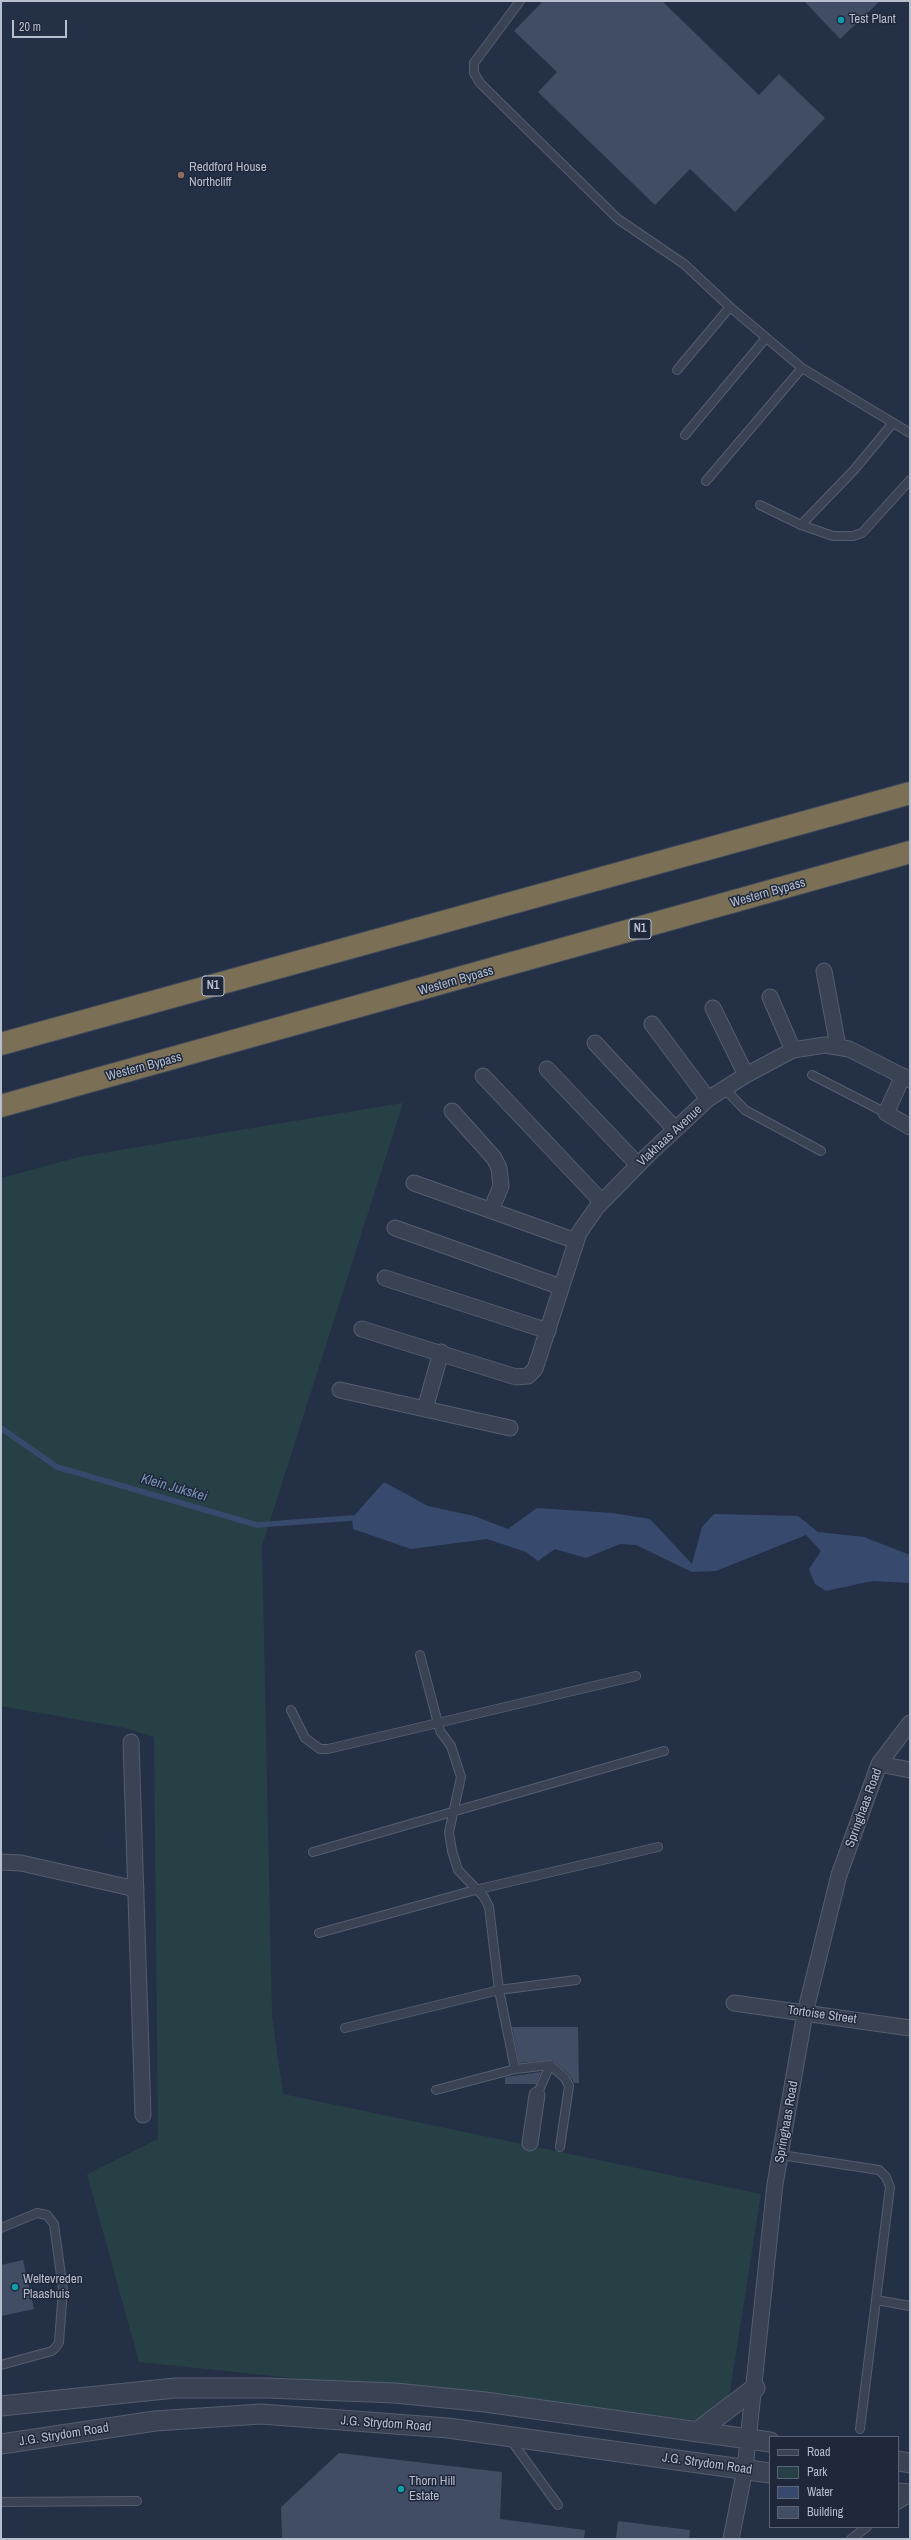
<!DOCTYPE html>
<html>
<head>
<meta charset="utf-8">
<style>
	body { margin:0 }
	#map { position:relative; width:911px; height:2540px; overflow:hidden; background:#243045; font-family:"Archivo Narrow",sans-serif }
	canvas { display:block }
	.frame { position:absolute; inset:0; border:2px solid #b7bece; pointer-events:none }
	.legend { position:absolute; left:769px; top:2436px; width:130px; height:92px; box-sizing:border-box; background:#1e283a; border:1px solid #5b6475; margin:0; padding:5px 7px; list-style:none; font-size:12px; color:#b7bece }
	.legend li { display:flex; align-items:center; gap:8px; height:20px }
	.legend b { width:20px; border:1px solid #5b6475 }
	.scale { position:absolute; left:12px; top:20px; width:55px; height:18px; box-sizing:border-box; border:2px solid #b7bece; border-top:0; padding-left:5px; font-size:12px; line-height:14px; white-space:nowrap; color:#b7bece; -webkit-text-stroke:3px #1e283a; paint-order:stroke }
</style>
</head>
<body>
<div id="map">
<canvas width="911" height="2540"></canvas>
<div class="frame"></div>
<ul class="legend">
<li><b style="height:5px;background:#394354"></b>Road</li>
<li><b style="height:11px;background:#274046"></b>Park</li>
<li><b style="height:11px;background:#374a6d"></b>Water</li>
<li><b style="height:11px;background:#414d65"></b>Building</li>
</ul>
<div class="scale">20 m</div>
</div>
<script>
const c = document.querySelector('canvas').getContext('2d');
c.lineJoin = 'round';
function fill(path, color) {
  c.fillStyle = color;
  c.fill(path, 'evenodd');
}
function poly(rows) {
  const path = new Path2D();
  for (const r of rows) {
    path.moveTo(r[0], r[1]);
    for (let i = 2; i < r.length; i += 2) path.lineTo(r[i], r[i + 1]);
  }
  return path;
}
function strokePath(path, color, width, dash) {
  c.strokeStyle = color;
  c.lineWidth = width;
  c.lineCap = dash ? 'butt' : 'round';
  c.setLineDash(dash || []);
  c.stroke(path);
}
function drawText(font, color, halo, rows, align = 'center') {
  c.font = font + ' "Archivo Narrow",sans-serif';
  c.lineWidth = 3;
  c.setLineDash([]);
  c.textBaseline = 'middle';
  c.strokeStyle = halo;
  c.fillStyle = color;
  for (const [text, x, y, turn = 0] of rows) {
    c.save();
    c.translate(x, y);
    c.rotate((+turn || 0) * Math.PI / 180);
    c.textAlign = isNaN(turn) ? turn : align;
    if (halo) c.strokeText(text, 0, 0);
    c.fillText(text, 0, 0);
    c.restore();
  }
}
const green = poly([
	[403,1103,262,1546,272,2016,283,2094,761,2194,725,2423,139,2362,87,2174,158,2139,154,1737,125,1728,1,1706,1,1178,79,1157]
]);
const water = poly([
	[384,1482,428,1506,474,1516,508,1529,537,1508,612,1513,650,1519,692,1564,702,1527,714,1514,798,1516,818,1532,864,1537,910,1555,910,1583,872,1581,826,1591,815,1584,809,1569,821,1551,806,1535,716,1571,692,1572,636,1545,620,1544,586,1558,555,1549,538,1561,526,1552,487,1539,411,1549,353,1529,352,1518]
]);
const stream = poly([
	[1,1428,57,1467,257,1525,352,1518]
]);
const building = poly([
	[543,1,662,1,759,95,779,74,825,118,735,212,690,169,655,205,538,92,557,72,514,31],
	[804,1,880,1,840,39],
	[512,2027,578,2027,579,2083,574,2083,569,2074,552,2060,519,2063],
	[541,2072,536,2084,505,2084,505,2077],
	[23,2260,34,2309,1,2316,1,2265],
	[339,2453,502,2472,500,2519,585,2530,584,2539,282,2539,281,2507],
	[618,2521,690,2530,689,2539,616,2539]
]);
const service = poly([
	[520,1,474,63,474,73,480,83,618,219,684,264,730,307,802,368,910,433],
	[677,370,730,307],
	[685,435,766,338],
	[706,481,802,368],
	[760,505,801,525,833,536,853,536,862,533,910,480],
	[801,525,854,470,893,423],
	[812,1075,886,1113],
	[725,1089,745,1110,821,1151],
	[420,1655,440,1731,451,1746,461,1777,449,1832,452,1851,458,1870,484,1897,489,1907,499,1990,515,2069],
	[291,1710,305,1738,320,1749,328,1749,636,1676],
	[313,1852,664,1751],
	[319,1933,475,1890,658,1847],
	[345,2028,499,1990,576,1980],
	[436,2090,515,2069,550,2065,565,2078,569,2086,560,2147],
	[537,2095,550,2065],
	[781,2155,879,2170,886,2177,890,2187,860,2429],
	[1,2228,37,2213,47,2215,54,2224,63,2290,59,2342,56,2347,52,2351,1,2365],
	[876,2300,910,2306],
	[510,2439,558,2505],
	[1,2502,137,2501],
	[898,2505,909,2498],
	[851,2539,867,2527]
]);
const minor = poly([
	[824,971,838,1046],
	[770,997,793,1050],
	[713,1008,746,1075],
	[652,1024,708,1099],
	[595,1043,675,1129],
	[547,1069,638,1165],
	[483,1076,602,1202],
	[903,1076,886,1113,910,1127],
	[452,1111,494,1158,499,1168,501,1186,491,1210],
	[414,1183,576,1241],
	[395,1228,561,1287],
	[385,1278,548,1331],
	[362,1329,516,1377,528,1376,535,1369,579,1233,597,1207,649,1154,708,1099,746,1075,793,1050,825,1045,849,1049,910,1080],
	[340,1390,510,1428],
	[425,1409,441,1352],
	[131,1742,143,2115],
	[879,1764,910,1770],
	[1,1862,21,1863,136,1889],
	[734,2003,910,2028],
	[530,2143,537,2095],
	[731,2539,745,2469,775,2184,805,2013,839,1875,879,1764,910,1723]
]);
const tertiary = poly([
	[1,2406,175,2388,267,2388,395,2393,485,2402,770,2442],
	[697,2432,755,2388],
	[1,2444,155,2421,261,2414,448,2428,770,2473],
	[898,2461,910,2463],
	[898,2493,910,2494]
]);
const motorway = poly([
	[1,1044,910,793],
	[1,1106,910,852]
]);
const markers = [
	[841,20,4,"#0f9aa8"],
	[181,175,4,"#8d6e63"],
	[15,2287,4,"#0f9aa8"],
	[401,2489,4,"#0f9aa8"]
];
const shields = [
	[640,929,22],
	[213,986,22]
];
const shieldNames = [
	["N1",640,929],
	["N1",213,986]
];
const poiNames = [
	["Test Plant",849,20],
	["Reddford House",189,168],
	["Northcliff",189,183],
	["Weltevreden",23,2280],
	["Plaashuis",23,2295],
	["Thorn Hill",409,2482],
	["Estate",409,2497]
];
const streetNames = [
	["Western Bypass",768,893,-16],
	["Western Bypass",456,981,-16],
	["Western Bypass",144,1067,-15],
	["Vlakhaas Avenue",670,1136,-43],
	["Springhaas Road",864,1808,-70],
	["Tortoise Street",822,2015,8],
	["Springhaas Road",787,2122,-80],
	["J.G. Strydom Road",386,2424,4],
	["J.G. Strydom Road",64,2435,-9],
	["J.G. Strydom Road",707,2464,8]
];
const waterNames = [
	["Klein Jukskei",174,1488,16]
];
fill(green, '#274046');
fill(water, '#374a6d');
strokePath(stream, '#374a6d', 5.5);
fill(building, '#414d65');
strokePath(service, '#555e6f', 10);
strokePath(minor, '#555e6f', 17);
strokePath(tertiary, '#555e6f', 21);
strokePath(motorway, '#414b5c', 24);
strokePath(service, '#394354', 8);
strokePath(minor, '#394354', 15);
strokePath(tertiary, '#394354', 19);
strokePath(motorway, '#7b6f56', 22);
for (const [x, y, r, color] of markers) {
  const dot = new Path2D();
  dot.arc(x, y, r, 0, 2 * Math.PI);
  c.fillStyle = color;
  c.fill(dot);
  strokePath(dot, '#1e283a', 1.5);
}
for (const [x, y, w] of shields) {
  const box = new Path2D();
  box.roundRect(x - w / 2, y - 10, w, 20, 3);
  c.fillStyle = '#1e283a';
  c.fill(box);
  strokePath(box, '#b7bece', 1);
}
drawText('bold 12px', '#b7bece', null, shieldNames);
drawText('13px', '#b7bece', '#1e283a', poiNames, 'left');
drawText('13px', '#b7bece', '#1e283a', streetNames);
drawText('italic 14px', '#7c91b7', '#1e283a', waterNames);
</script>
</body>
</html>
